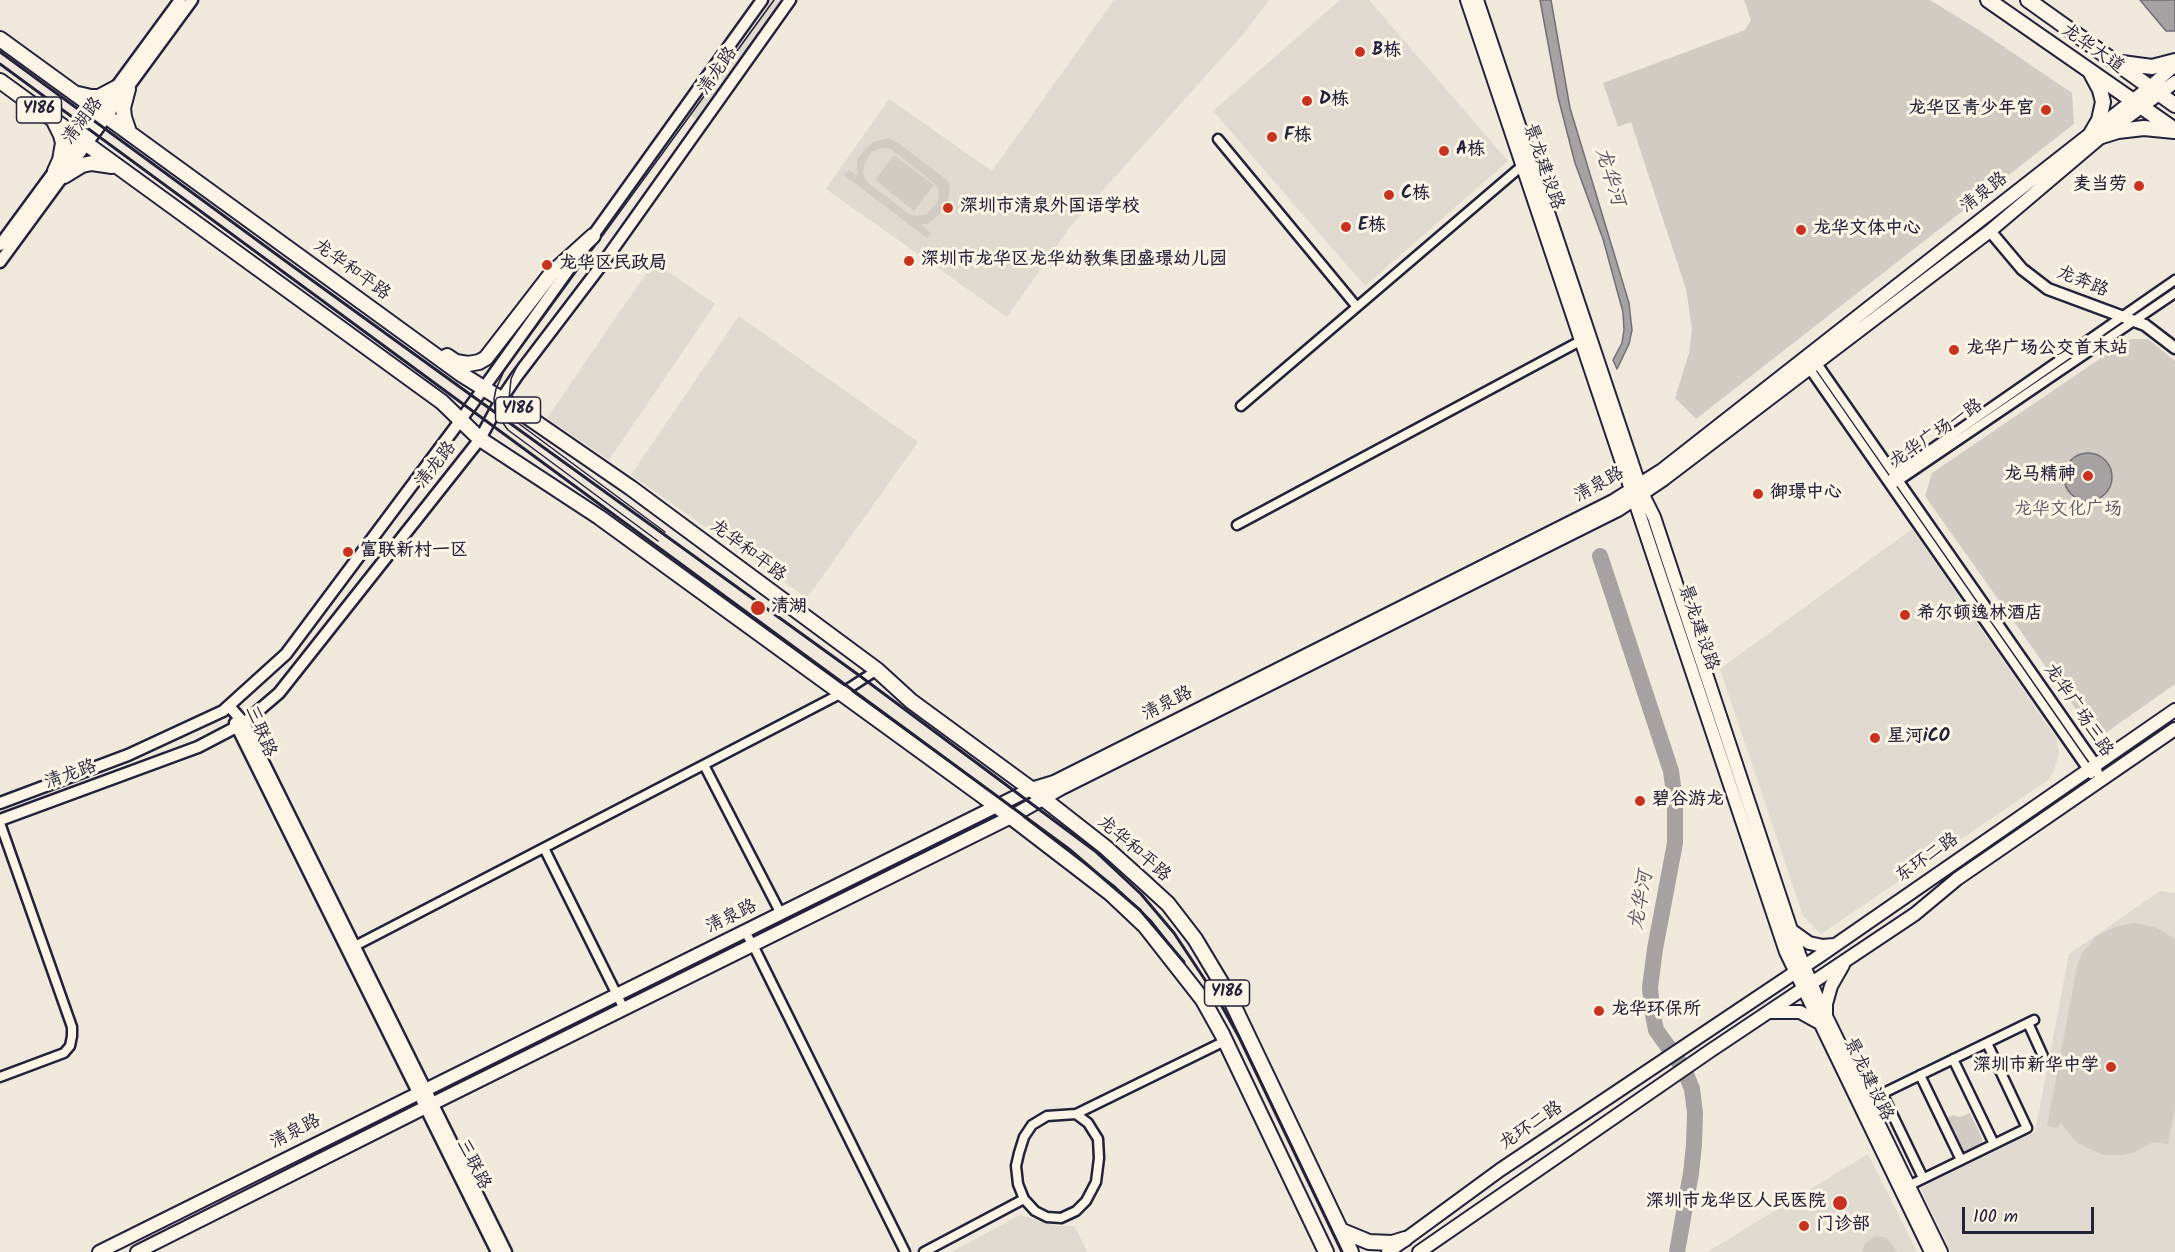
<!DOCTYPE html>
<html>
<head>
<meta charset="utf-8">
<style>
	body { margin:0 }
	#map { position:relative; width:2175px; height:1252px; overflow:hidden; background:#efe8db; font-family:Kalam,sans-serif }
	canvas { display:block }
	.scale { position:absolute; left:1962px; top:1207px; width:132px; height:27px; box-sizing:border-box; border:3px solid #22223b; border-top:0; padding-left:8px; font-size:18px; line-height:21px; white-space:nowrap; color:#22223b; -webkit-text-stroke:4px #fcf5e5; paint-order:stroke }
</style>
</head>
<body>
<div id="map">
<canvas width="2175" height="1252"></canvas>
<div class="scale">100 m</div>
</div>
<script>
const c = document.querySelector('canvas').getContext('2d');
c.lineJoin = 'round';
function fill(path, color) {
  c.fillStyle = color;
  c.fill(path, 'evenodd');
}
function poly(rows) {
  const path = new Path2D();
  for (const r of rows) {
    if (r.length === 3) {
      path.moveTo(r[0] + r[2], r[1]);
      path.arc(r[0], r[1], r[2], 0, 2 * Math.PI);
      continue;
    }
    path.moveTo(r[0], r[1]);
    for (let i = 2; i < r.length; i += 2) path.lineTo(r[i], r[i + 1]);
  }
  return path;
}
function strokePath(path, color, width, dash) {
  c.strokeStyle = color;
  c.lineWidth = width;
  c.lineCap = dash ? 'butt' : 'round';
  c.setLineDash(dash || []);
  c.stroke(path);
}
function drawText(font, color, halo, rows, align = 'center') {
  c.font = font + ' Kalam,"LXGW WenKai TC",sans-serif';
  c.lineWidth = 6;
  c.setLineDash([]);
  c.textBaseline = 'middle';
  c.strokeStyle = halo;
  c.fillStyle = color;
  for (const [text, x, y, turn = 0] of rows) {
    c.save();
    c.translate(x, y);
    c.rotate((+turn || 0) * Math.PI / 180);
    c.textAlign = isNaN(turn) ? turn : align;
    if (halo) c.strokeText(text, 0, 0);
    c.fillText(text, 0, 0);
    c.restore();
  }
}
const built = poly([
	[768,0,785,0,699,121,686,113],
	[1114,0,1269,0,1245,32,1070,227,1007,317,826,189,889,99,992,171],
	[1340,0,1369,0,1508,161,1365,286,1213,111],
	[654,262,715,304,609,460,547,418],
	[739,316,918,442,807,598,631,475],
	[1912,529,2057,739,2059,754,2053,773,2048,780,1821,934,1803,916,1720,669],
	[2160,891,2175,893,2175,1252,1951,1252,1920,1188,2035,1132,2069,954],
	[1868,1154,1917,1252,1707,1252],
	[1020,1215,1058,1226,1075,1226,1087,1252,951,1252]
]);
const green = poly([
	[1744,0,1930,0,1982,32,2072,93,2074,124,1696,419,1675,398,1689,353,1692,329,1686,289,1631,122,1618,127,1603,83,1745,30,1751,20],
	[889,138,898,143,947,180,950,188,948,202,943,209,933,220,927,224,920,224,931,233,927,238,844,175,849,170,857,176,857,160,864,150,873,142],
	[881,148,891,149,936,185,939,190,938,201,927,214,917,216,909,214,867,182,863,173,865,162,872,152],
	[894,155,934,185,914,211,875,180],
	[2133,339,2148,339,2175,361,2175,684,2097,739,1925,496,1932,473,2126,341],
	[2134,923,2155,927,2175,939,2175,1108,2168,1144,2153,1142,2133,1153,2123,1155,2103,1155,2077,1143,2060,1122,2058,1128,2047,1126,2078,962,2083,952,2096,937,2114,927],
	[1970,1113,1982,1138,1982,1144,1979,1147,1962,1155,1946,1125,1947,1118,1953,1115,1960,1117],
	[1875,1236,1887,1238,1897,1252,1862,1252,1865,1244]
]);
const water = poly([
	[1540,0,1551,0,1570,108,1629,303,1632,330,1629,344,1617,369,1613,360,1622,343,1624,330,1623,312,1603,239,1575,163,1558,97,1540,0],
	[2140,0,2175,0,2175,31,2166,31,2140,0],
	[2088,477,24]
]);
const river = poly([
	[1600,556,1671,771,1675,801,1675,843,1655,949,1650,987,1652,1010,1656,1030,1684,1069,1692,1089,1695,1113,1694,1145,1691,1173,1677,1252]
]);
const minor = poly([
	[1218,139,1357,307],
	[1816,362,2088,753,2096,764,2100,782],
	[1809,368,2091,774],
	[1241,406,1523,165],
	[1891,480,1894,475,2175,280],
	[1895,483,2175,293],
	[1237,525,1584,339],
	[704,765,781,914],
	[0,823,72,1027,72,1036,70,1046,64,1053,0,1077],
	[544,848,624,1009],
	[745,932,753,945,905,1252],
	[355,946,840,694,877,670],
	[2028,1023,2043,1056,2042,1063],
	[1953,1059,1994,1144],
	[1920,1075,1961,1160],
	[1882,1093,1923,1178],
	[1867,1101,2034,1020],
	[1076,1114,1088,1123,1098,1139,1099,1158,1096,1182,1086,1201,1076,1211,1061,1218,1047,1217,1035,1211,1024,1199,1018,1184,1016,1166,1019,1153,1024,1137,1032,1125,1047,1116,1076,1114,1225,1041],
	[1908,1186,2027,1128,1987,1043],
	[924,1252,1024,1199]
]);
const tertiary = poly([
	[1990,231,2022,269,2048,289,2145,325,2175,348],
	[0,245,180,0],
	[0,262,192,0],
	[229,706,244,723,506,1252],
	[235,723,497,1252],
	[0,803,128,755,223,711,286,654,460,421,762,0],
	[0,820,198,747,244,723,279,693,480,439,502,398,517,376,603,263,790,0]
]);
const secondary = poly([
	[1467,0,1786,952,1931,1252],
	[1477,0,1642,493,1654,517,1799,954,1820,1004,1941,1252],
	[1791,930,1809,943,1823,946,1834,945],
	[1769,1012,1800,1012,1818,1022],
	[1826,1016,1826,1004,1831,986,1843,965],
	[99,1252,1031,789,1054,782,1613,501,1662,470,2150,87,2175,65],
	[137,1252,432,1104,1011,817,1060,789,1618,510,1664,479,1990,231,2102,136,2175,82],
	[1388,1252,1500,1170,1821,955,2175,710],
	[1419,1252,1710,1051,1915,914,1957,879,2175,729]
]);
const primary = poly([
	[1988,0,2175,130],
	[2028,0,2175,105],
	[0,39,461,374,509,404,631,488,877,670,911,701,1031,789,1105,847,1144,882,1168,904,1195,939,1228,994,1351,1252],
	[2122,63,2152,67,2175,61],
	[2091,73,2100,90,2103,102,2099,120,2092,132],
	[0,81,442,402,480,439,599,517,998,807,1110,893,1145,926,1203,1000,1222,1034,1326,1252],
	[128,89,123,108,124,117,129,132],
	[78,94,91,97,99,97,116,88],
	[2102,136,2118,131,2144,128,2174,131],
	[55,171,60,160,63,143,61,135,55,123],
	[64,176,82,165,92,163,112,166],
	[447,356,456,362,468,364,479,362,486,358,551,274,593,236],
	[1340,1230,1369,1242,1392,1243,1405,1239]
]);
const tram = poly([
	[519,362,511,379,509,399,512,413,518,423,665,532],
	[658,541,508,430,495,412,494,399,496,389,504,371,774,0]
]);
const rail = poly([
	[0,52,291,265,860,676,1095,851,1141,894,1174,933,1219,1001,1239,1037,1342,1252],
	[0,64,1069,849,1140,910,1184,962]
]);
const markers = [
	[1360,52,6,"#c8321e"],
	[1307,101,6,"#c8321e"],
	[2046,110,6,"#c8321e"],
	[1272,137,6,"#c8321e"],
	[1444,151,6,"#c8321e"],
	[2139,186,6,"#c8321e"],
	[1389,195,6,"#c8321e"],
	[948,208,6,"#c8321e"],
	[1346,227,6,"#c8321e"],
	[1801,230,6,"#c8321e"],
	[909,261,6,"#c8321e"],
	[547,265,6,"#c8321e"],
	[1954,350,6,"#c8321e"],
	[2088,476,6,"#c8321e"],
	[1758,494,6,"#c8321e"],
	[348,552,6,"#c8321e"],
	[758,608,8,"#c8321e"],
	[1905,615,6,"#c8321e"],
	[1875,738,6,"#c8321e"],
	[1640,801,6,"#c8321e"],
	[1599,1011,6,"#c8321e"],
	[2111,1067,6,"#c8321e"],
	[1840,1203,8,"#c8321e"],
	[1804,1226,6,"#c8321e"]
];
const shields = [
	[39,110,45],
	[518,410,45],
	[1227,993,45]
];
const shieldNames = [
	["Y186",39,110],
	["Y186",518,410],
	["Y186",1227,993]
];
const streetNames = [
	["龙华大道",2092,50,35],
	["清龙路",719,72,-55],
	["清湖路",84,122,-53],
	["景龙建设路",1542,167,71],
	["清泉路",1985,194,-38],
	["龙华和平路",351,271,36],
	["龙奔路",2082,283,22],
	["龙华广场一路",1937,435,-34],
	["清龙路",437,466,-52],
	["清泉路",1600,486,-29],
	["龙华和平路",747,552,37],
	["景龙建设路",1697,628,71],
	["清泉路",1168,705,-27],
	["龙华广场三路",2077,711,56],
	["三联路",259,732,67],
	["清龙路",71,776,-20],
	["龙华和平路",1133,850,41],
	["东环二路",1928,859,-35],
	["清泉路",732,918,-26],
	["景龙建设路",1867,1080,64],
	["龙环二路",1532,1127,-34],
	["清泉路",296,1133,-27],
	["三联路",472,1165,63]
];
const poiNames = [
	["B栋",1372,52],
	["D栋",1319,101],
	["龙华区青少年宫",2034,110,"right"],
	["F栋",1284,137],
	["A栋",1456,151],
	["麦当劳",2127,186,"right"],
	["C栋",1401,195],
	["深圳市清泉外国语学校",960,208],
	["E栋",1358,227],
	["龙华文体中心",1813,230],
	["深圳市龙华区龙华幼教集团盛璟幼儿园",921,261],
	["龙华区民政局",559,265],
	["龙华广场公交首末站",1966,350],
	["龙马精神",2076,476,"right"],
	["御璟中心",1770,494],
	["富联新村一区",360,552],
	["清湖",771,608],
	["希尔顿逸林酒店",1917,615],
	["星河iCO",1887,738],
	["碧谷游龙",1652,801],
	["龙华环保所",1611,1011],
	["深圳市新华中学",2099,1067,"right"],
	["深圳市龙华区人民医院",1826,1203,"right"],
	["门诊部",1816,1226]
];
const parkNames = [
	["龙华文化广场",2068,511]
];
const waterNames = [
	["龙华河",1608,177,73],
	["龙华河",1643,901,-80]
];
fill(built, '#e0d9cf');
fill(green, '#d1cbc3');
fill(water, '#a6a2a2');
strokePath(water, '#716f79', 1.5);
strokePath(river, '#a6a2a2', 16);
strokePath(minor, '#22223b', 13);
strokePath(tertiary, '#22223b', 15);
strokePath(secondary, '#22223b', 16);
strokePath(primary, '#22223b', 18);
strokePath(minor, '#fcf5e5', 8);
strokePath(tertiary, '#fcf5e5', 10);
strokePath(secondary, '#fcf5e5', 12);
strokePath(primary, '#fcf5e5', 14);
strokePath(tram, '#22223b', 1.5);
strokePath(rail, '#22223b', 3);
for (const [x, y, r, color] of markers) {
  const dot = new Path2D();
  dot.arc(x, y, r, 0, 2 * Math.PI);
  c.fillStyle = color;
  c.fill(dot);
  strokePath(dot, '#fcf5e5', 2);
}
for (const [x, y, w] of shields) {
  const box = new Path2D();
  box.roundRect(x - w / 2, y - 13, w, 26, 4.5);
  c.fillStyle = '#fcf5e5';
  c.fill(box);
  strokePath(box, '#22223b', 1.5);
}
drawText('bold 16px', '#22223b', null, shieldNames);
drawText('18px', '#22223b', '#fcf5e5', streetNames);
drawText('bold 18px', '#22223b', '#fcf5e5', poiNames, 'left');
drawText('18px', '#575564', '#fcf5e5', parkNames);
drawText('italic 20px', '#575564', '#fcf5e5', waterNames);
</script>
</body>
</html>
